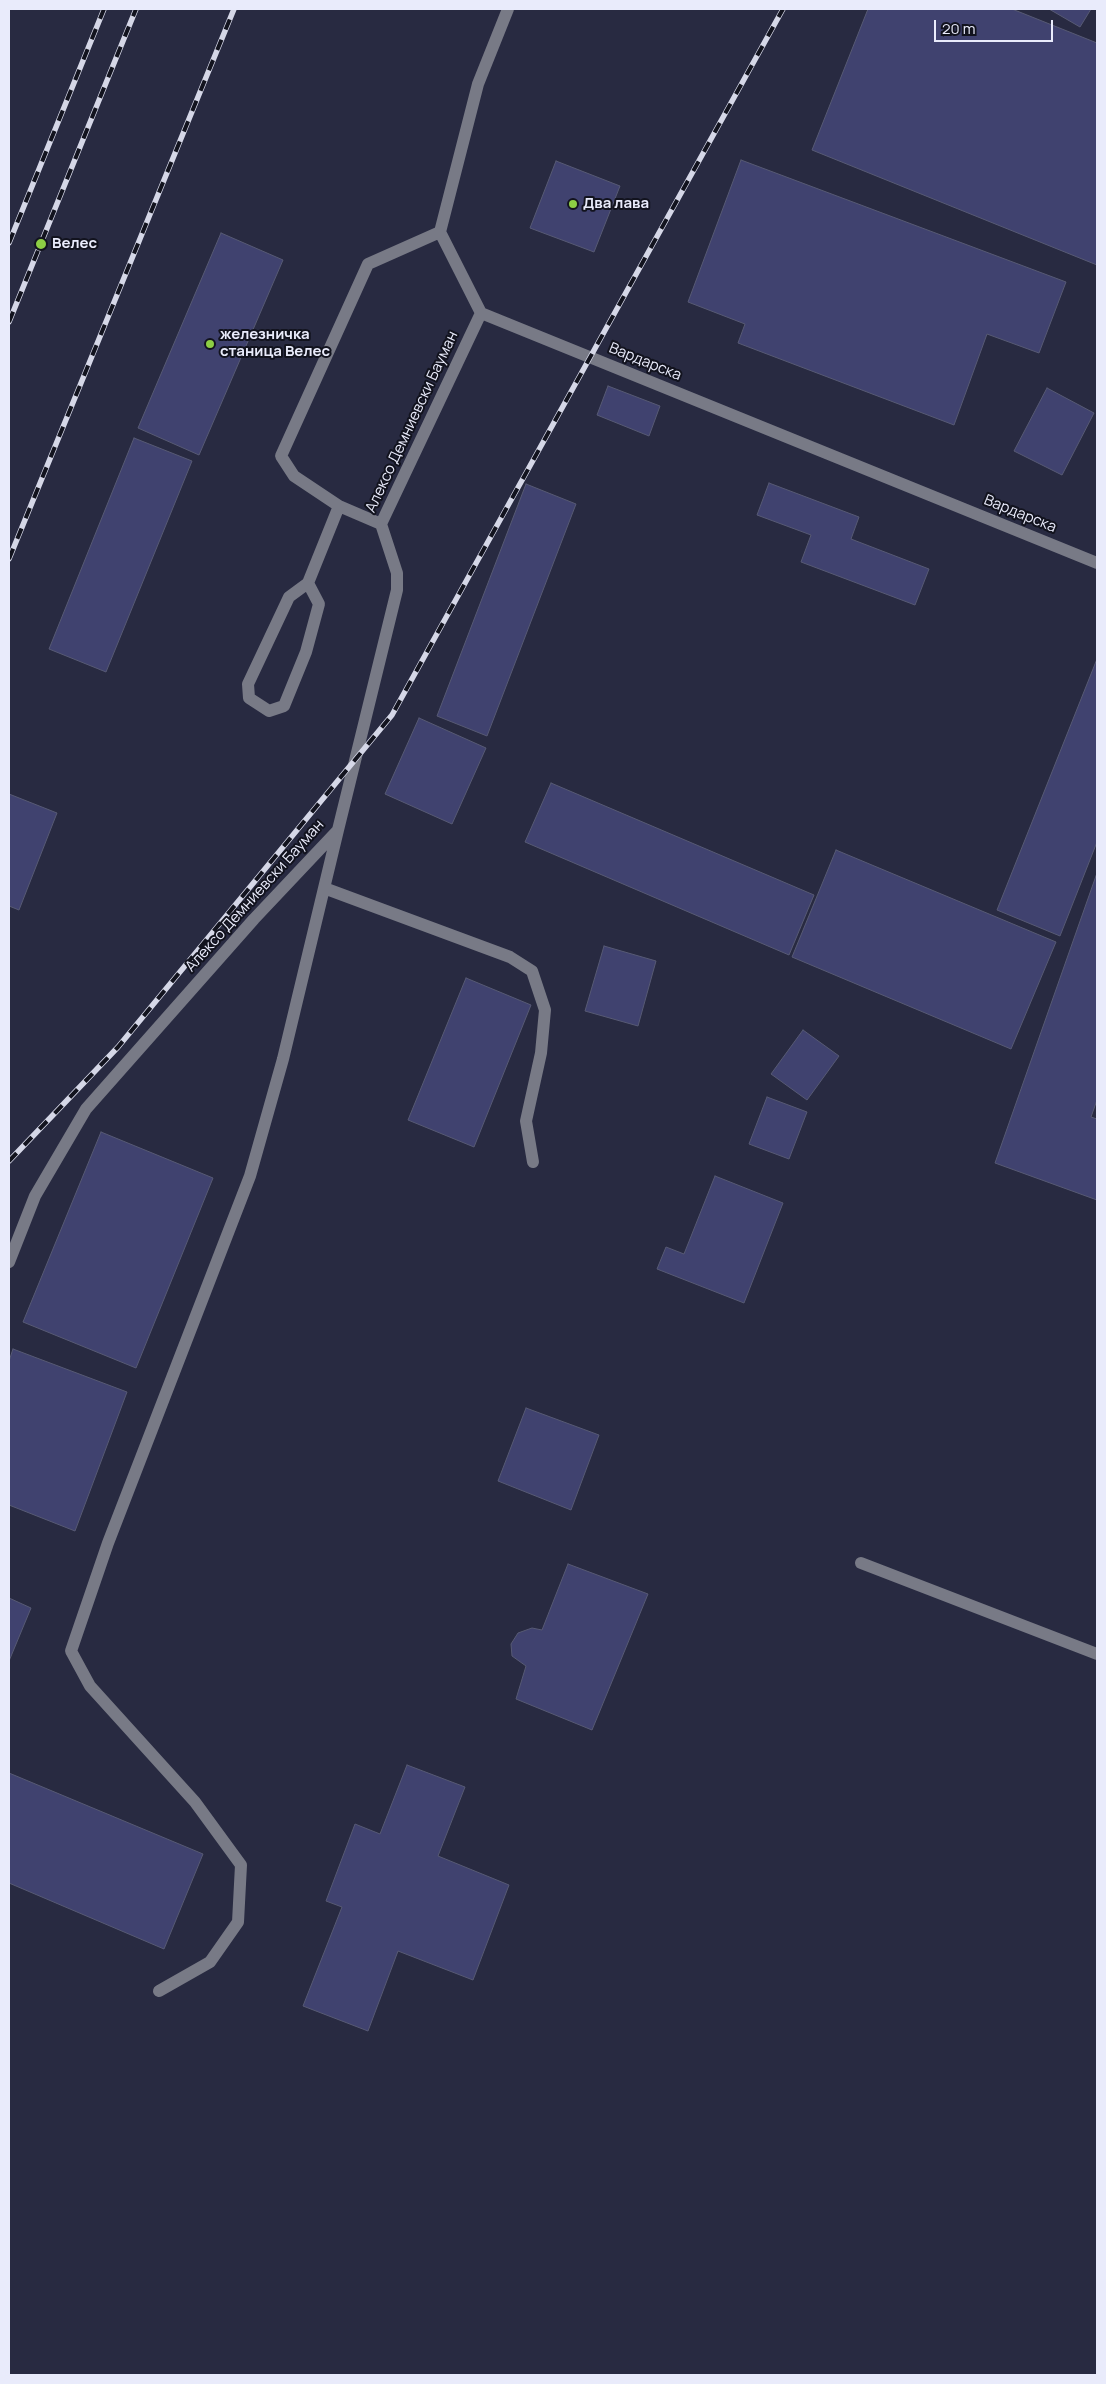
<!DOCTYPE html>
<html>
<head>
<meta charset="utf-8">
<style>
	body { margin:0 }
	#map { position:relative; width:1106px; height:2384px; overflow:hidden; background:#282a41; font-family:Manrope,sans-serif }
	canvas { display:block }
	.frame { position:absolute; inset:0; border:10px solid #e9ebfb; pointer-events:none }
	.scale { position:absolute; left:934px; top:20px; width:119px; height:22px; box-sizing:border-box; border:2px solid #e9ebfb; border-top:0; padding-left:6px; font-size:15px; line-height:18px; white-space:nowrap; color:#e9ebfb; -webkit-text-stroke:4px #12131e; paint-order:stroke }
</style>
</head>
<body>
<div id="map">
<canvas width="1106" height="2384"></canvas>
<div class="frame"></div>
<div class="scale">20 m</div>
</div>
<script>
const c = document.querySelector('canvas').getContext('2d');
c.lineJoin = 'round';
function fill(path, color) {
  c.fillStyle = color;
  c.fill(path, 'evenodd');
}
function poly(rows) {
  const path = new Path2D();
  for (const r of rows) {
    path.moveTo(r[0], r[1]);
    for (let i = 2; i < r.length; i += 2) path.lineTo(r[i], r[i + 1]);
  }
  return path;
}
function strokePath(path, color, width, dash) {
  c.strokeStyle = color;
  c.lineWidth = width;
  c.lineCap = dash ? 'butt' : 'round';
  c.setLineDash(dash || []);
  c.stroke(path);
}
function drawText(font, color, halo, rows, align = 'center') {
  c.font = font + ' Manrope,sans-serif';
  c.lineWidth = 4;
  c.setLineDash([]);
  c.textBaseline = 'middle';
  c.strokeStyle = halo;
  c.fillStyle = color;
  for (const [text, x, y, turn = 0] of rows) {
    c.save();
    c.translate(x, y);
    c.rotate((+turn || 0) * Math.PI / 180);
    c.textAlign = isNaN(turn) ? turn : align;
    if (halo) c.strokeText(text, 0, 0);
    c.fillText(text, 0, 0);
    c.restore();
  }
}
const building = poly([
	[868,9,1012,9,1097,43,1097,265,812,150,868,9],
	[1049,9,1091,9,1080,27,1049,9],
	[741,160,1066,282,1039,353,987,334,954,425,738,343,745,324,688,302,741,160],
	[556,161,620,186,594,252,530,228,556,161],
	[221,233,283,260,199,455,138,428,221,233],
	[608,386,660,406,649,436,597,415,608,386],
	[1047,388,1094,413,1062,475,1014,451,1047,388],
	[134,438,192,461,106,672,49,649,134,438],
	[769,483,859,517,851,539,929,569,915,605,801,562,811,535,757,515,769,483],
	[526,484,576,504,487,736,437,716,526,484],
	[1097,659,1097,842,1060,936,997,910,1097,659],
	[419,718,486,748,452,824,385,794,419,718],
	[551,783,814,895,789,955,525,842,551,783],
	[9,794,57,813,19,910,9,906,9,794],
	[836,850,1056,942,1011,1049,792,957,836,850],
	[1097,873,1097,1100,1091,1117,1097,1119,1097,1200,995,1163,1097,873],
	[604,946,656,961,638,1026,585,1011,604,946],
	[466,978,531,1005,474,1147,408,1120,466,978],
	[803,1030,839,1056,807,1100,771,1074,803,1030],
	[767,1097,807,1112,789,1159,749,1144,767,1097],
	[101,1132,213,1178,136,1368,23,1322,101,1132],
	[715,1176,783,1203,744,1303,657,1269,666,1247,684,1254,715,1176],
	[13,1349,127,1392,75,1531,9,1505,9,1361,13,1349],
	[526,1408,599,1435,571,1510,498,1481,526,1408],
	[568,1564,648,1594,592,1730,516,1699,526,1666,512,1656,511,1644,518,1633,532,1628,542,1630,568,1564],
	[9,1598,31,1608,9,1661,9,1598],
	[407,1765,465,1787,438,1856,509,1885,473,1980,398,1951,368,2031,303,2006,342,1907,326,1901,355,1824,380,1834,407,1765],
	[9,1773,203,1854,164,1949,9,1883,9,1773]
]);
const minor = poly([
	[508,9,478,84,440,232,481,313,1097,563],
	[381,524,339,506,294,476,281,456,368,264,440,232],
	[308,583,289,597,248,684,249,698,269,711,284,706,306,652,319,604,308,583,339,506],
	[324,888,510,957,532,971,545,1010,541,1053,526,1121,533,1162],
	[9,1262,35,1196,86,1109,254,919,338,830,397,590,397,573,381,524,481,313],
	[861,1563,1097,1654],
	[159,1991,210,1962,238,1922,241,1865,195,1802,90,1686,71,1651,108,1543,250,1176,283,1059,338,830]
]);
const rail = poly([
	[9,243,104,9],
	[9,322,136,9],
	[9,559,234,9],
	[9,1161,118,1047,392,715,783,9]
]);
const markers = [
	[573,204,5,"#8dce44"],
	[41,244,6,"#8dce44"],
	[210,344,5,"#8dce44"]
];
const poiNames = [
	["Два лава",583,204],
	["Велес",52,244],
	["железничка",220,335],
	["станица Велес",220,352]
];
const streetNames = [
	["Вардарска",645,362,22],
	["Алексо Демниевски Бауман",412,422,-65],
	["Вардарска",1020,514,22],
	["Алексо Демниевски Бауман",255,896,-48]
];
fill(building, '#40426f');
strokePath(building, '#575a74', 1);
strokePath(minor, '#787a86', 12);
strokePath(rail, '#d5d7e7', 5.5);
strokePath(rail, '#12131e', 4, [11]);
for (const [x, y, r, color] of markers) {
  const dot = new Path2D();
  dot.arc(x, y, r, 0, 2 * Math.PI);
  c.fillStyle = color;
  c.fill(dot);
  strokePath(dot, '#12131e', 2);
}
drawText('bold 15px', '#e9ebfb', '#12131e', poiNames, 'left');
drawText('15px', '#e9ebfb', '#12131e', streetNames);
</script>
</body>
</html>
